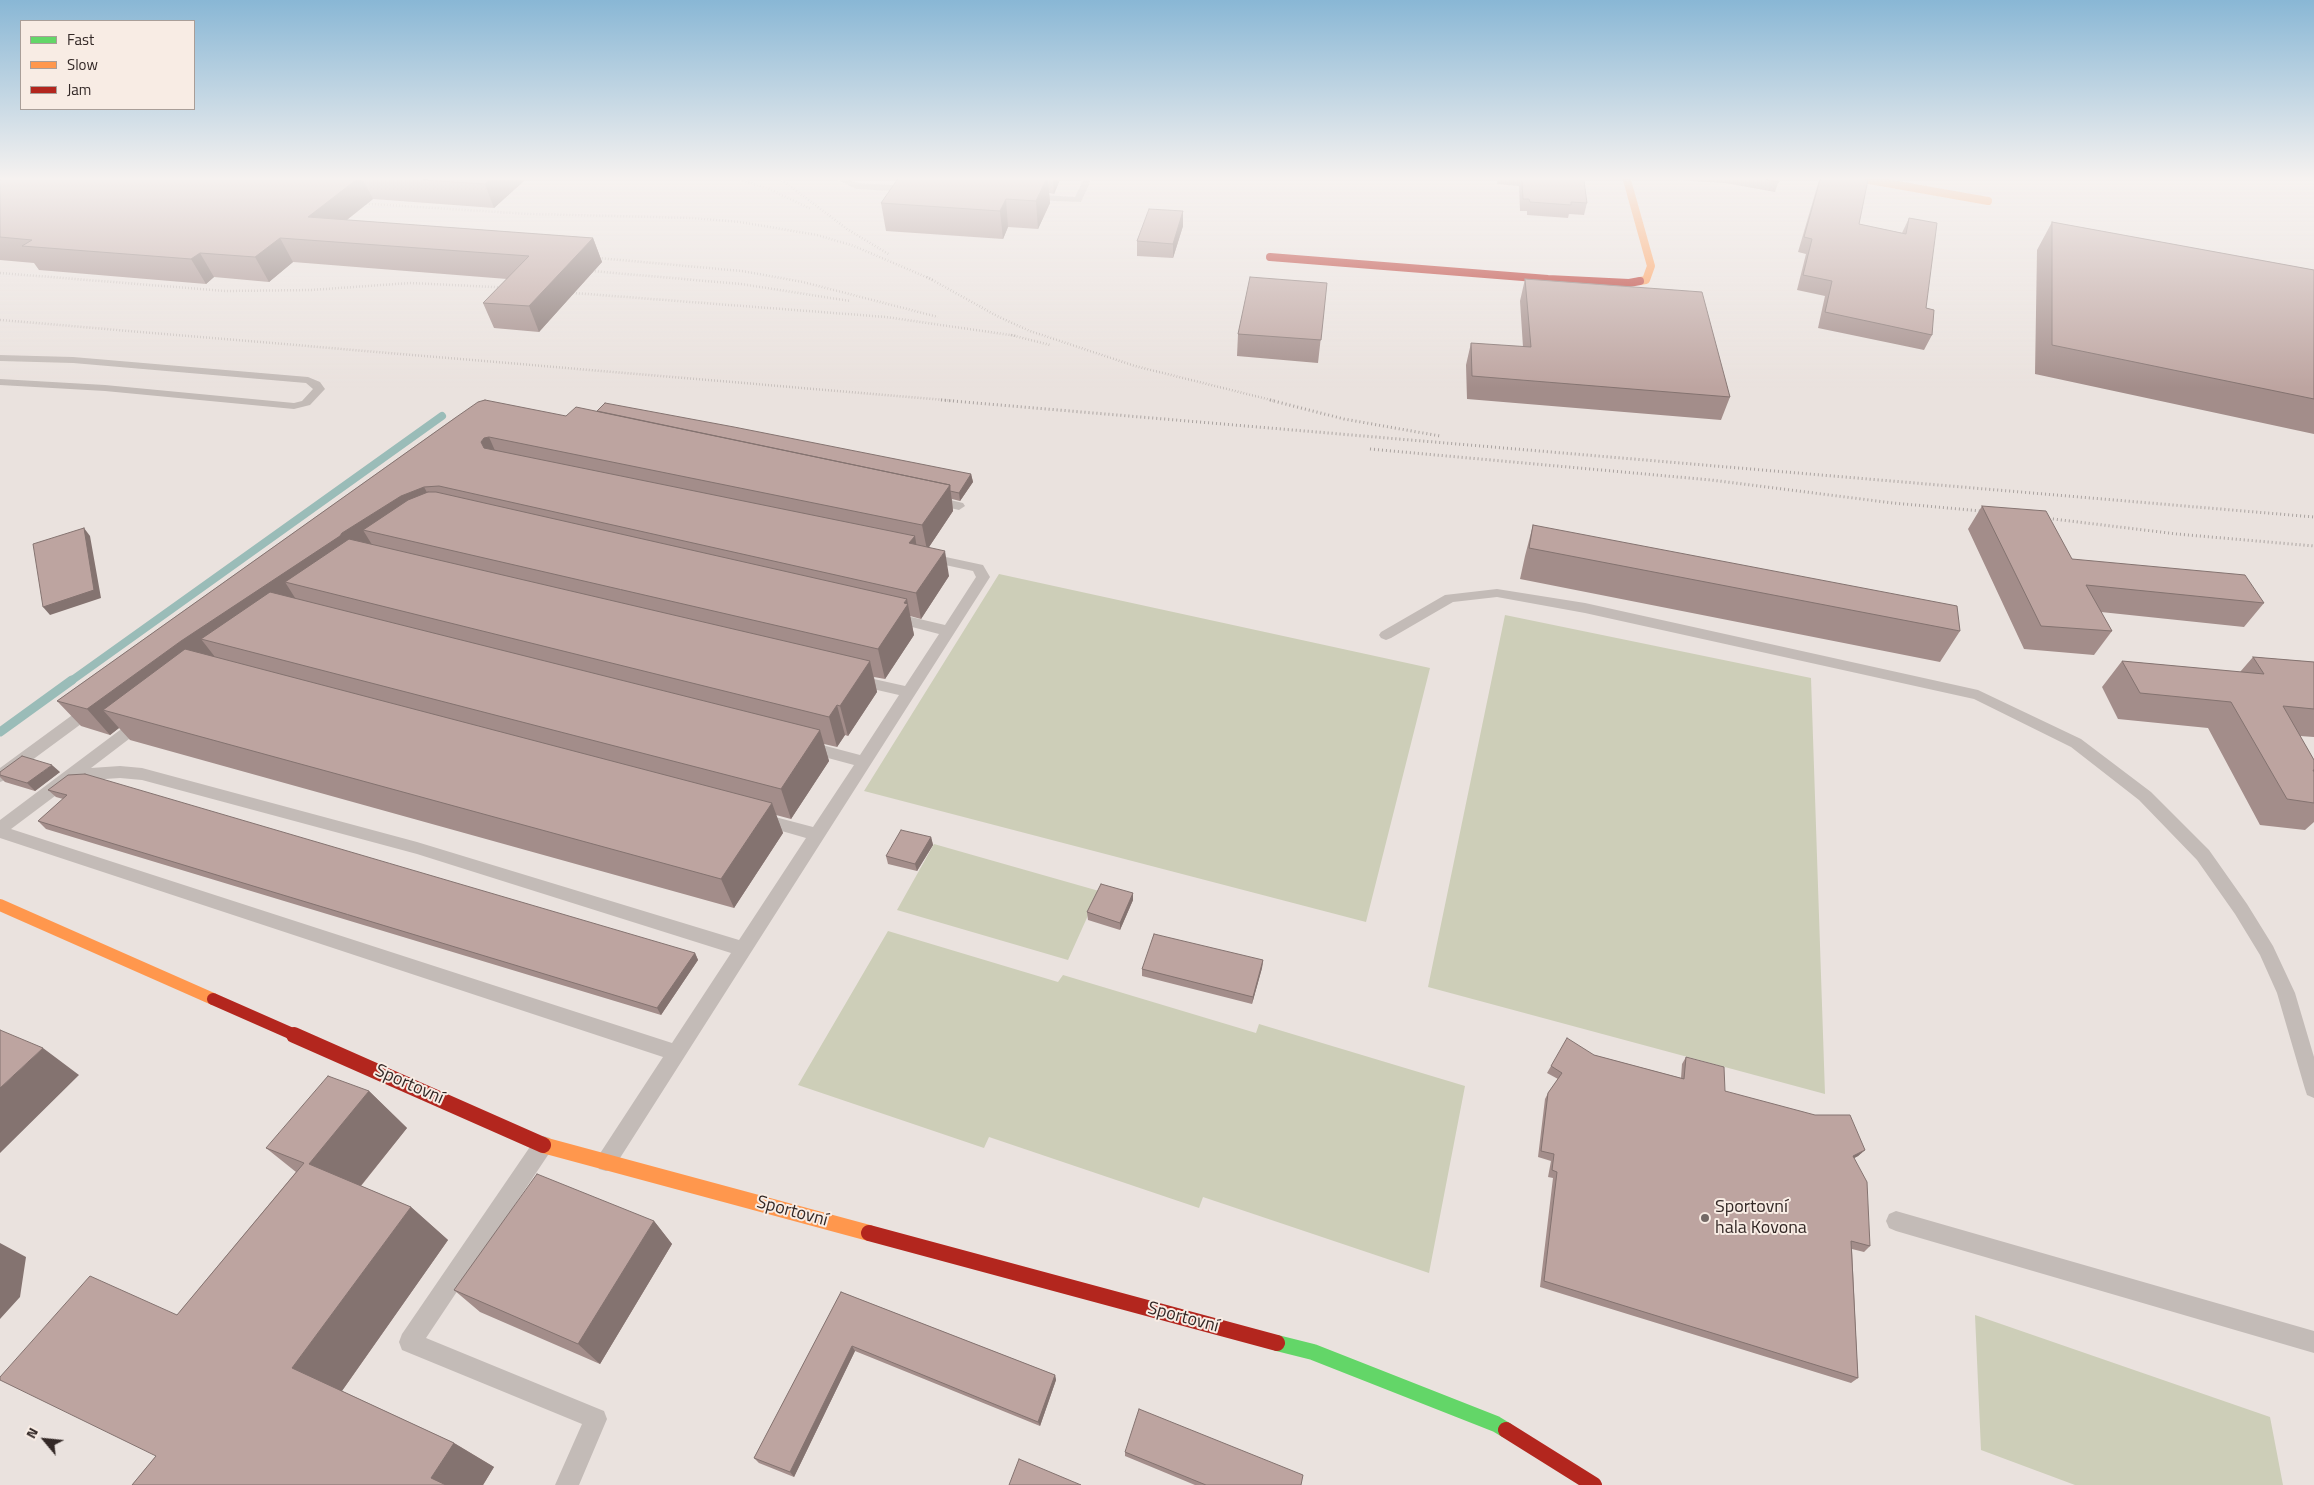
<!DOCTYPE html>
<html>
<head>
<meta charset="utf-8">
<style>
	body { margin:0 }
	#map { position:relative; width:2314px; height:1485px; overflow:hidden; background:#eae2de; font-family:"Titillium Web",sans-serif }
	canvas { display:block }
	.legend { position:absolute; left:20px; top:20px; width:175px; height:90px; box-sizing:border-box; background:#f8ece4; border:1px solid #a99e98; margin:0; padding:6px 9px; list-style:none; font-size:15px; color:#332826 }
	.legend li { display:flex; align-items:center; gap:10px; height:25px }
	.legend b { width:25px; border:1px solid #a99e98 }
	.north { position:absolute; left:20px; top:1415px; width:50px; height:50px; -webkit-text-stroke:4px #f8ece4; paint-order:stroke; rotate:298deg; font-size:14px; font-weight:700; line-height:20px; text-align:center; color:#332826 }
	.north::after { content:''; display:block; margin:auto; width:18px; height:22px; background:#332826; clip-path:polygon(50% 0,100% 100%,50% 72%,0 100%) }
</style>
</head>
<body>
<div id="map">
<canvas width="2314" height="1485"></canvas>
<ul class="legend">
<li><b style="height:6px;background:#63d668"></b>Fast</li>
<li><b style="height:6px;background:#ff974d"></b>Slow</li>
<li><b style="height:6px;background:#b3261e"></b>Jam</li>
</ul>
<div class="north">N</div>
</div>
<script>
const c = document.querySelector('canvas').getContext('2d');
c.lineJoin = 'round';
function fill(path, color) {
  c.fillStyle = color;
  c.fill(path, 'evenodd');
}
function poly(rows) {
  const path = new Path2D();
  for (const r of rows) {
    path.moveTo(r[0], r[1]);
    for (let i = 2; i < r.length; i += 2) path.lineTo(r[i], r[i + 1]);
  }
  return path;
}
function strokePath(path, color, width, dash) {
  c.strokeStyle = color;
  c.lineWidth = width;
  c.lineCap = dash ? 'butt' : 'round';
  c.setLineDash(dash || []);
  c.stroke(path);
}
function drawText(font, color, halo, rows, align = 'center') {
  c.font = font + ' "Titillium Web",sans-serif';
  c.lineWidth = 4;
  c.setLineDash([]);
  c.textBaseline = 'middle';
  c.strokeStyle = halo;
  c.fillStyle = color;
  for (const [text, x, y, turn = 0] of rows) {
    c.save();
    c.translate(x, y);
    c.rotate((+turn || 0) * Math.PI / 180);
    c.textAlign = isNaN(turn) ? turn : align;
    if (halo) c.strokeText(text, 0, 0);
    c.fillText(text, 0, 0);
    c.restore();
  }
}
const green = poly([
	[999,574,1430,668,1366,922,864,791],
	[1505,615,1811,678,1825,1094,1428,987],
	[934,844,1099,891,1068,960,897,910],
	[888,931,1058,982,1063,975,1256,1033,1259,1024,1465,1086,1429,1273,1203,1197,1199,1208,989,1137,984,1148,798,1085],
	[1975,1315,2270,1417,2283,1485,2075,1485,1981,1450]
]);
const streamFar1 = poly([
	[71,681,442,416]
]);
const stream = poly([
	[0,732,72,680]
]);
const lane = poly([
	[838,180,849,180,858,183,912,186,917,189,912,192,856,189,838,180],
	[1083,180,1091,180,1081,202,1029,200,1024,197,1029,194,1075,197,1083,180],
	[0,355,73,357,308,377,320,382,325,389,310,405,294,409,105,391,0,385,0,379,105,385,294,403,302,401,313,389,306,383,73,363,0,361,0,355],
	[933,496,963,503,965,506,959,510,929,503,927,500,933,496],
	[927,553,983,565,990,577,613,1169,606,1171,599,1169,596,1162,599,1155,663,1057,0,838,0,820,136,718,141,717,146,718,148,722,146,726,91,768,120,766,142,768,417,842,739,940,806,838,754,823,752,819,754,815,760,813,813,827,854,765,802,751,799,747,802,743,807,741,860,755,899,695,851,684,849,680,851,676,856,675,905,686,939,634,889,621,887,618,889,615,894,613,945,625,976,577,973,571,922,560,920,557,922,554,927,553],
	[120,778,142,780,417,854,731,953,672,1043,11,829,75,781,120,778],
	[1497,589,1585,603,1978,690,2081,739,2151,792,2209,850,2247,904,2273,946,2295,993,2314,1057,2314,1098,2307,1095,2305,1089,2277,993,2260,955,2235,914,2197,860,2139,800,2071,747,1974,699,1585,613,1497,597,1453,602,1391,638,1386,640,1381,638,1379,635,1381,632,1445,595,1497,589],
	[91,704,96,705,98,709,96,713,5,780,0,782,0,768,86,705,91,704],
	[543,1136,550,1138,553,1145,550,1152,426,1338,604,1411,607,1419,579,1485,555,1485,582,1424,402,1350,399,1342,402,1334,536,1138,543,1136],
	[1896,1211,2314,1331,2314,1353,1896,1231,1889,1228,1886,1221,1889,1214,1896,1211]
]);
const fast = poly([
	[1277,1343,1313,1352,1496,1424,1506,1430]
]);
const slowFar2 = poly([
	[1627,180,1651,266,1646,280,1640,281],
	[1869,180,1988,201]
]);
const slowFar1 = poly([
	[0,905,213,999]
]);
const slow = poly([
	[543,1145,869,1233]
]);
const jamFar2 = poly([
	[1270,257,1548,279,1629,283,1640,281]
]);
const jamFar1 = poly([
	[213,999,297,1036]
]);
const jam = poly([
	[294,1035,543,1145],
	[869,1233,1277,1343],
	[1506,1430,1594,1485]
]);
const railFar1 = poly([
	[740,180,769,189,811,209],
	[782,180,847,229,890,255],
	[354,203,530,214,694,218,740,222,817,235,854,246,933,280],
	[587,257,742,271,803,282,938,317],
	[580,270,741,284,850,301],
	[0,273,226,291,311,290,410,283,514,288],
	[927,277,997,316,1030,331,1135,366,1275,401],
	[561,292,886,317,1017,336],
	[0,320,956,401],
	[1011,335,1050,345]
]);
const rail = poly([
	[941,400,2314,517],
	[1270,400,1344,419,1440,436],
	[1370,449,1711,480,1893,503,1992,512],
	[2037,517,2177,534,2314,546]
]);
const wall = poly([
	[0,180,525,180,494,208,373,199,347,220,593,238,602,262,539,332,494,328,483,303,507,279,293,262,269,282,214,277,206,284,39,270,34,263,0,260],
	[897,180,1060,180,1054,194,1049,193,1050,203,1038,229,1008,227,1003,239,886,231,881,203],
	[1498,180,1584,180,1587,203,1584,215,1569,214,1568,218,1527,215,1527,211,1520,211,1519,186,1497,184],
	[1677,180,1779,180,1775,192,1725,183],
	[1819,180,1868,180,1859,224,1902,233,1909,218,1926,308,1932,335,1924,350,1818,328,1825,296,1797,290,1806,254,1798,252],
	[1183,211,1183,226,1173,258,1137,256,1137,241],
	[2052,222,2314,270,2314,434,2035,374,2037,250],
	[1525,279,1730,397,1721,420,1467,399,1466,365,1471,343,1523,347,1520,301],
	[1327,283,1318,363,1237,356,1238,334],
	[597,411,971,474,973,482,960,501,952,499,953,511,929,547,949,576,921,619,910,616,914,635,885,679,874,677,877,692,848,736,845,735,837,747,824,744,829,761,791,819,776,815,783,833,734,908,130,740,119,728,110,735,81,726,57,701,455,418,566,416],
	[1982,506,2072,559,2264,603,2244,627,2101,612,2112,631,2094,655,2024,649,1968,529],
	[1533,525,1960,631,1940,662,1520,579,1525,556],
	[2253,657,2314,662,2314,737,2300,736,2314,760,2314,822,2305,830,2260,825,2208,728,2118,719,2102,687,2122,661,2240,672],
	[0,772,60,772,35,791,5,782,0,777],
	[48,790,695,953,698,960,661,1015,46,829,38,821,63,799,56,797],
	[931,837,933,845,917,871,888,864,886,856],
	[1133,893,1133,900,1120,930,1088,920,1087,912],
	[1263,960,1262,968,1252,1004,1142,976,1142,969],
	[1594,1055,1681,1078,1682,1064,1686,1057,1725,1091,1865,1150,1858,1156,1854,1158,1870,1246,1864,1252,1852,1249,1858,1378,1851,1383,1540,1287,1553,1178,1548,1177,1551,1161,1538,1157,1545,1099,1548,1093,1558,1079,1547,1073,1551,1066],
	[369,1091,407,1128,361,1186,411,1207,448,1240,342,1391,454,1443,494,1467,483,1485,132,1485,156,1456,177,1315,296,1172,266,1148],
	[654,1221,672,1244,600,1364,480,1312,454,1290],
	[841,1292,1055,1375,1056,1380,1040,1426,855,1351,794,1477,759,1463,754,1458],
	[1125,1452,1301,1485,1195,1485,1125,1456]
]);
const shadedWall = poly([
	[356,180,363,180,373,199,320,241,308,217],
	[490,180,525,180,494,208,485,184],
	[1046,180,1048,180,1050,203,1038,229,1036,201],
	[1053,180,1060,180,1054,194],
	[1006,199,1008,227,1003,239,1000,211],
	[1183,211,1183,226,1173,258,1173,244],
	[280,238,293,262,269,282,255,257],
	[593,238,602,262,539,332,529,306],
	[200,253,214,277,206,284,191,259],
	[489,437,500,462,492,467,481,442,484,438],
	[971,474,973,482,960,501,959,493],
	[950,485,953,511,927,550,922,525],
	[424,487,438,512,363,530,374,548,285,582,297,601,201,639,215,657,103,710,119,728,110,735,87,709,181,641,342,533,401,496],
	[84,528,90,536,101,598,50,615,43,607],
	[915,536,919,561,909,543],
	[945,551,949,576,921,619,916,593],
	[907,599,914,635,885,679,878,649],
	[870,661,877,692,848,736,840,706],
	[837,705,845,735,837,747,829,717],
	[820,730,829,761,791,819,781,789],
	[52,765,60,772,35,791,27,783],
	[772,803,783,833,734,908,721,879],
	[931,837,933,845,917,871,915,864],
	[1133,893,1133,900,1120,930,1120,923],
	[695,953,698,960,661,1015,657,1008],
	[1263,960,1262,968,1252,1004,1253,997],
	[43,1048,79,1075,0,1153,0,1088],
	[369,1091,407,1128,350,1199,309,1164],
	[1865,1150,1858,1156,1847,1162,1853,1156],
	[411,1207,448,1240,339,1395,292,1368],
	[654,1221,672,1244,600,1364,578,1344],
	[0,1243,26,1257,20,1297,0,1319],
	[852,1346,855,1351,794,1477,790,1472],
	[1055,1375,1056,1380,1040,1426,1038,1422],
	[454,1443,494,1467,483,1485,444,1485,431,1478]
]);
const building = poly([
	[0,180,356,180,308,217,593,238,529,306,483,303,529,256,280,238,255,257,200,253,191,259,22,246,32,240,0,237,0,180],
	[423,180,490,180,485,184,423,180],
	[897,180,1046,180,1036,201,1006,199,1000,211,881,203,897,180],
	[1522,180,1584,180,1587,203,1571,202,1571,205,1530,202,1529,199,1523,199,1522,180],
	[1766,180,1779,180,1779,182,1766,180],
	[1820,180,1868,180,1859,224,1906,234,1909,218,1937,223,1926,308,1934,310,1932,335,1825,312,1832,281,1803,275,1812,239,1804,237,1820,180],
	[1149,209,1183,211,1173,244,1137,241,1149,209],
	[2052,222,2314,270,2314,399,2052,345,2052,222],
	[1250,277,1327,283,1321,340,1238,334,1250,277],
	[1525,279,1702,292,1730,397,1472,376,1471,343,1531,347,1525,279],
	[485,400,566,416,576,407,950,485,922,525,489,437,484,438,481,442,484,448,915,536,909,543,945,551,916,593,439,486,424,487,401,496,342,533,340,536,181,641,87,709,57,701,455,418,478,402,485,400],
	[605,403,734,427,971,474,959,493,950,491,950,485,597,411,605,403],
	[428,492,436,492,907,599,904,603,908,604,878,649,363,530,408,500,428,492],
	[1982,506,2046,511,2072,559,2245,575,2264,603,2086,585,2112,631,2041,626,1982,506],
	[1533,525,1957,606,1960,631,1529,548,1533,525],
	[84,528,94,590,43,607,33,544,84,528],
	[349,539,870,661,840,706,837,705,829,717,285,582,349,539],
	[270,592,820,730,781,789,201,639,270,592],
	[185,649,772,803,721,879,103,710,185,649],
	[2253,657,2314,662,2314,709,2283,706,2314,760,2314,770,2313,770,2314,772,2314,803,2287,799,2231,702,2140,693,2122,661,2264,674,2253,657],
	[22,756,52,765,27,783,0,775,0,772,22,756],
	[85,774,695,953,657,1008,38,821,67,795,48,790,68,775,85,774],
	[901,830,931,837,915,864,886,856,901,830],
	[1101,884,1133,893,1120,923,1087,912,1101,884],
	[1154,934,1263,960,1253,997,1142,969,1154,934],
	[0,1030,43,1048,0,1088,0,1030],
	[1567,1038,1594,1055,1684,1079,1686,1057,1724,1067,1725,1091,1815,1115,1850,1115,1865,1150,1853,1156,1867,1182,1870,1246,1851,1241,1858,1378,1544,1281,1557,1172,1552,1170,1554,1154,1541,1151,1548,1093,1562,1073,1551,1066,1567,1038],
	[328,1076,369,1091,309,1164,411,1207,292,1368,454,1443,431,1478,446,1485,132,1485,156,1456,0,1380,0,1377,90,1276,177,1315,304,1163,266,1148,328,1076],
	[537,1174,654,1221,578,1344,454,1290,537,1174],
	[841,1292,1055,1375,1038,1422,852,1346,790,1472,754,1458,841,1292],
	[1139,1409,1303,1475,1301,1485,1206,1485,1125,1452,1139,1409],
	[1019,1459,1081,1485,1009,1485,1019,1459]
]);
const markers = [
	[1705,1218,5,"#736966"]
];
const nearStreetnames = [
	["Sportovní",409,1085,24],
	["Sportovní",792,1212,15],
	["Sportovní",1183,1318,15]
];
const nearPoinames = [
	["Sportovní",1715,1208],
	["hala Kovona",1715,1229]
];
fill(green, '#cdceb8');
strokePath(streamFar1, '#9abcb8', 8);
strokePath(stream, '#9abcb8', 9);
fill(lane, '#c3bbb7');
strokePath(fast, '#63d668', 16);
strokePath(slowFar2, '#ff974d', 8);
strokePath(slowFar1, '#ff974d', 12);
strokePath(slow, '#ff974d', 16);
strokePath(jamFar2, '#b3261e', 8);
strokePath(jamFar1, '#b3261e', 12);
strokePath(jam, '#b3261e', 16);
strokePath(railFar1, '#aba4a1', 2.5, [0.5, 2.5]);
strokePath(rail, '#aba4a1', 3, [1, 3]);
fill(wall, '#a38d8a');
fill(shadedWall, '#847370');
fill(building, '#bda4a0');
strokePath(building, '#847370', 1);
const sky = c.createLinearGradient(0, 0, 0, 388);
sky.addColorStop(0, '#89b7d5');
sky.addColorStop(0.46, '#f6f2f0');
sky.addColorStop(1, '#f6f2f000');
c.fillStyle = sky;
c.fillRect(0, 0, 2314, 388);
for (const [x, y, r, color] of markers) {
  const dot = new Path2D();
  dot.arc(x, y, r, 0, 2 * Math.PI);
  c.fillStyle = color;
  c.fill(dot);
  strokePath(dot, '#f8ece4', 2);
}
drawText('18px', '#332826', '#f8ece4', nearStreetnames);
drawText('18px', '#332826', '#f8ece4', nearPoinames, 'left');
</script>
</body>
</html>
